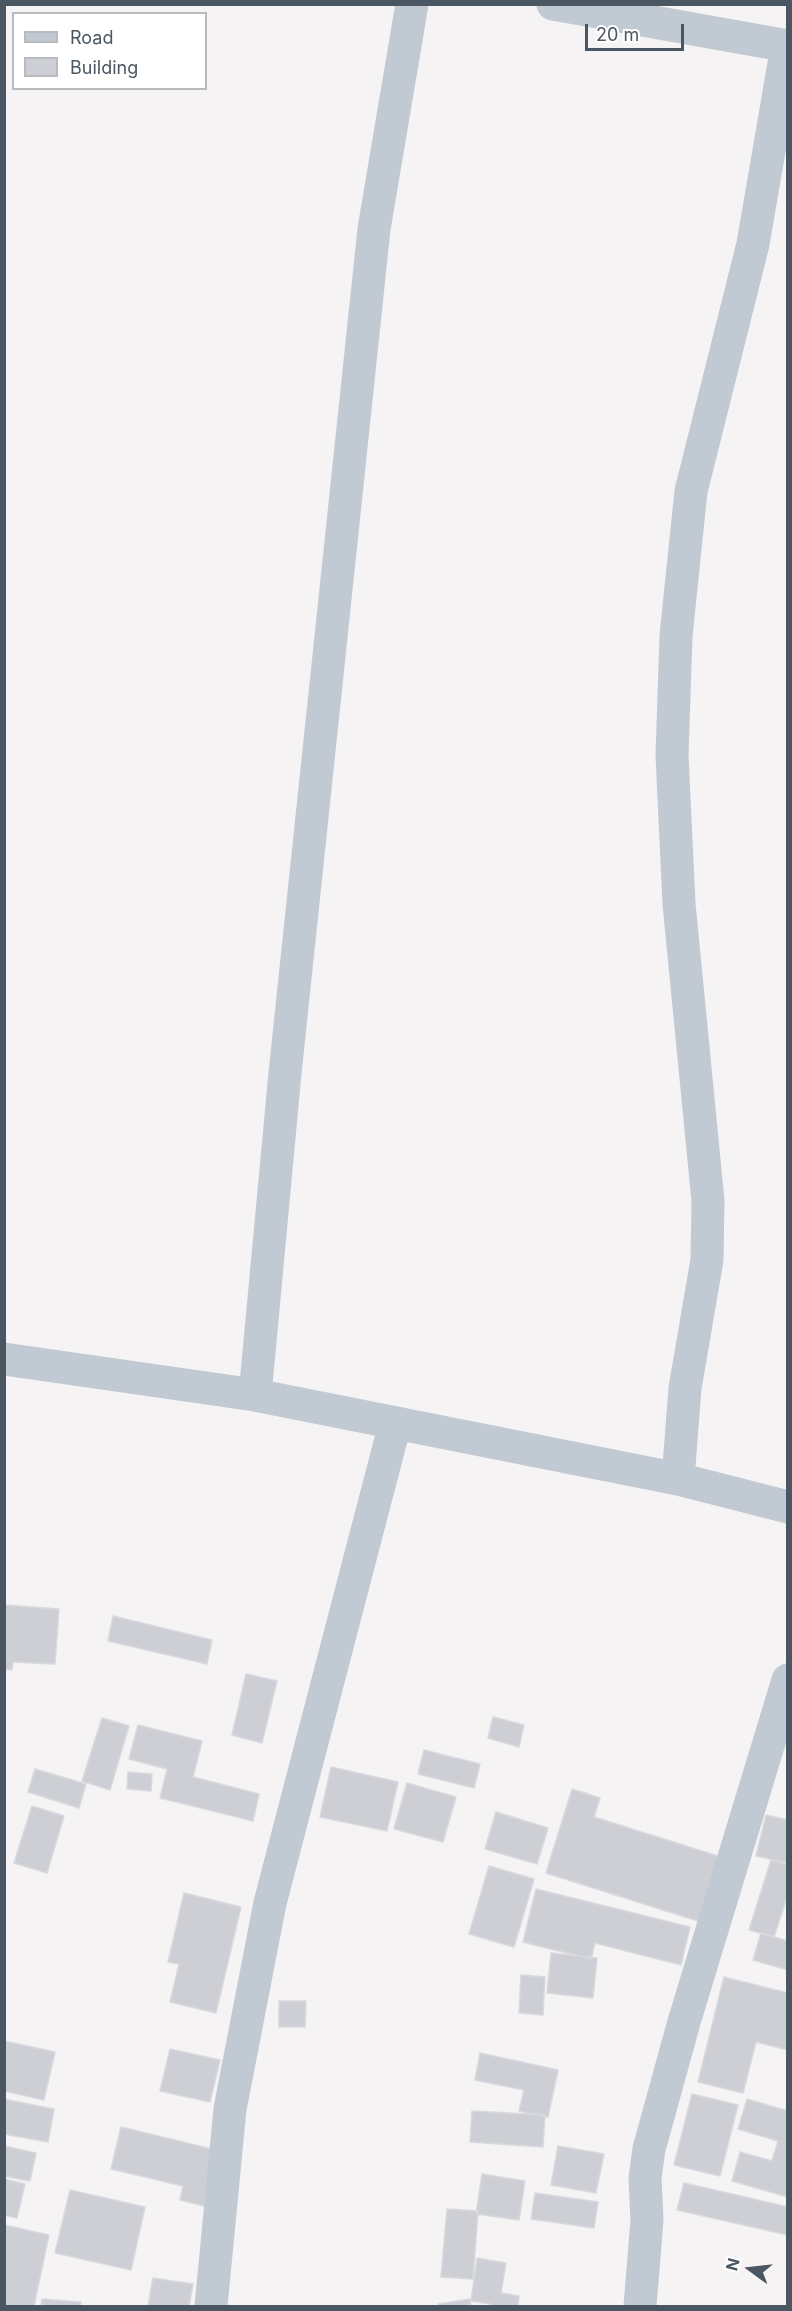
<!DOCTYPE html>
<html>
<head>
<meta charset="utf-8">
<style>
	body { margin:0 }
	#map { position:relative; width:792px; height:2311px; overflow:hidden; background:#f5f3f3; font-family:Inter,sans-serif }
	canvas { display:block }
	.frame { position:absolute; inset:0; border:6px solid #4a5661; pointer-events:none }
	.legend { position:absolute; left:12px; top:12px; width:195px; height:78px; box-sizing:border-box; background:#fff; border:2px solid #b7bbc0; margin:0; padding:8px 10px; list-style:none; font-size:18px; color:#4a5661 }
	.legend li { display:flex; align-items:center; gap:12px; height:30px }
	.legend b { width:30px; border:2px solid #b7bbc0 }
	.north { position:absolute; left:720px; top:2239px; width:60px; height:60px; -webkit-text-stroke:4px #fff; paint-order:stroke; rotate:285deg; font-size:16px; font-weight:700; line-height:24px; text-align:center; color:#4a5661 }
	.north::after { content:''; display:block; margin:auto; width:21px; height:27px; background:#4a5661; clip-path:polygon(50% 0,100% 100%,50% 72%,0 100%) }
	.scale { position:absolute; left:585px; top:24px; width:99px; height:27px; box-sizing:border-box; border:3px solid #4a5661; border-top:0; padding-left:8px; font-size:18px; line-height:21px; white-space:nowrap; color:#4a5661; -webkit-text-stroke:4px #fff; paint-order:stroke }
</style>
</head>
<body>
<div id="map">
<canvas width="792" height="2311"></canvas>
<div class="frame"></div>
<ul class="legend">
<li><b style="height:8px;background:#c1cad2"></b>Road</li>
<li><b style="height:16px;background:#cdcfd5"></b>Building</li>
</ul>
<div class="north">N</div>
<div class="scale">20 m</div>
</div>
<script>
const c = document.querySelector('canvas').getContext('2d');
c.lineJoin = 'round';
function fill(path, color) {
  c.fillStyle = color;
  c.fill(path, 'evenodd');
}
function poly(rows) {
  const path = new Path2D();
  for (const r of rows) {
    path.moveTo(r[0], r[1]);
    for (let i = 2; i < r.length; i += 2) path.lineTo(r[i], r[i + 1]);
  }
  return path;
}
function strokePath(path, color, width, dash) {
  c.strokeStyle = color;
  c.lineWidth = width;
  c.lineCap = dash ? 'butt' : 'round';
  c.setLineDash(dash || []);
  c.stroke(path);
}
const building = poly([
	[4,1605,59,1609,55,1664,13,1662,12,1670,4,1669,4,1605],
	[113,1616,212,1640,207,1664,108,1641,113,1616],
	[246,1674,277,1681,262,1743,232,1735,246,1674],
	[493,1717,524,1725,519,1747,488,1738,493,1717],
	[102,1718,129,1726,110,1790,82,1781,102,1718],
	[138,1725,202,1741,193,1777,259,1794,253,1821,160,1798,167,1769,129,1759,138,1725],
	[424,1750,480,1764,474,1788,418,1774,424,1750],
	[331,1767,398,1782,387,1831,320,1817,331,1767],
	[35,1769,86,1784,79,1808,28,1792,35,1769],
	[128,1772,152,1774,151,1791,127,1789,128,1772],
	[407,1783,456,1797,443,1842,394,1829,407,1783],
	[572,1789,600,1798,594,1817,721,1857,701,1922,546,1873,572,1789],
	[32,1806,64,1816,47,1873,14,1863,32,1806],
	[496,1812,548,1828,537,1864,485,1849,496,1812],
	[766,1815,788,1820,788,1863,756,1856,766,1815],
	[771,1860,788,1865,788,1894,774,1937,749,1930,771,1860],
	[489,1866,534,1879,514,1947,469,1934,489,1866],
	[536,1889,690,1927,681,1965,595,1943,591,1959,523,1942,536,1889],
	[184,1893,241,1907,216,2013,170,2002,179,1964,168,1962,184,1893],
	[761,1933,788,1941,788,1970,753,1960,761,1933],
	[551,1953,597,1958,593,1998,547,1993,551,1953],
	[521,1975,545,1977,543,2015,519,2013,521,1975],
	[724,1977,788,1993,788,2050,756,2042,743,2093,698,2082,724,1977],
	[279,2001,306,2001,305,2027,279,2027,279,2001],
	[4,2041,55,2052,44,2100,4,2091,4,2041],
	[170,2049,220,2060,210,2102,160,2091,170,2049],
	[480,2053,558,2070,548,2117,519,2111,524,2090,475,2080,480,2053],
	[692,2094,738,2105,720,2176,674,2165,692,2094],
	[4,2099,54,2109,48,2142,4,2134,4,2099],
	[747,2099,788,2111,788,2197,732,2181,740,2152,772,2161,778,2141,738,2129,747,2099],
	[472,2111,545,2115,543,2147,470,2142,472,2111],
	[121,2127,216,2150,204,2206,180,2200,183,2186,111,2169,121,2127],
	[4,2146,36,2153,30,2181,4,2176,4,2146],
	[558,2146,604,2154,596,2193,551,2185,558,2146],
	[482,2174,525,2181,519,2220,476,2214,482,2174],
	[4,2179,25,2184,17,2218,4,2215,4,2179],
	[684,2183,788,2207,788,2235,677,2210,684,2183],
	[70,2190,145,2207,131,2270,55,2253,70,2190],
	[535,2193,598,2202,594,2228,531,2219,535,2193],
	[447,2209,478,2211,473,2279,441,2277,447,2209],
	[4,2225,49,2235,34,2306,4,2306,4,2225],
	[477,2258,506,2263,501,2293,519,2296,518,2306,491,2306,491,2304,471,2301,477,2258],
	[153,2278,193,2284,189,2306,148,2306,153,2278],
	[42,2299,81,2302,80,2306,41,2306,42,2299],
	[470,2299,471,2306,439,2306,438,2304,470,2299]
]);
const minor = poly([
	[553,4,788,46],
	[4,1359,255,1395,678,1479,788,1507],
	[255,1395,285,1073,374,229,412,4],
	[678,1479,685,1388,707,1260,708,1201,679,904,672,755,676,636,691,491,753,244,787,46],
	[211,2306,230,2109,270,1903,395,1424],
	[640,2306,647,2220,645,2178,649,2149,684,2022,788,1680]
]);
fill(building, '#cdcfd5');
strokePath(building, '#d7d9de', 1.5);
strokePath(minor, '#c1cad2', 33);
</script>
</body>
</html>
